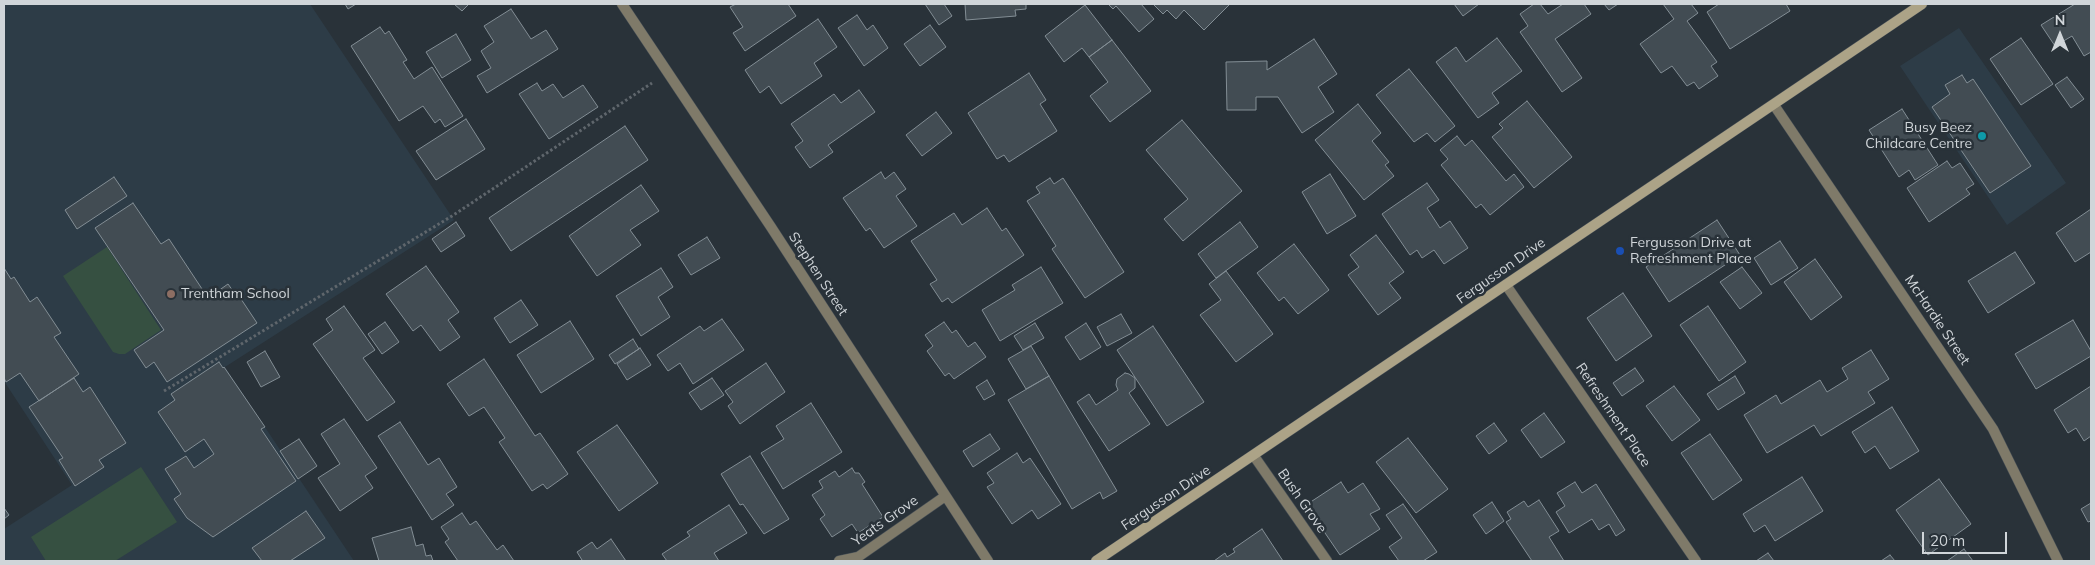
<!DOCTYPE html>
<html>
<head>
<meta charset="utf-8">
<style>
	body { margin:0 }
	#map { position:relative; width:2095px; height:565px; overflow:hidden; background:#293239; font-family:Mulish,sans-serif }
	canvas { display:block }
	.frame { position:absolute; inset:0; border:5px solid #d0d5d9; pointer-events:none }
	.north { position:absolute; left:2035px; top:10px; width:50px; height:50px; -webkit-text-stroke:4px #293239; paint-order:stroke; rotate:0deg; font-size:14px; font-weight:700; line-height:20px; text-align:center; color:#d0d5d9 }
	.north::after { content:''; display:block; margin:auto; width:18px; height:22px; background:#d0d5d9; clip-path:polygon(50% 0,100% 100%,50% 72%,0 100%) }
	.scale { position:absolute; left:1922px; top:532px; width:85px; height:22px; box-sizing:border-box; border:2px solid #d0d5d9; border-top:0; padding-left:6px; font-size:15px; line-height:18px; white-space:nowrap; color:#d0d5d9; -webkit-text-stroke:4px #293239; paint-order:stroke }
</style>
</head>
<body>
<div id="map">
<canvas width="2095" height="565"></canvas>
<div class="frame"></div>
<div class="north">N</div>
<div class="scale">20 m</div>
</div>
<script>
const c = document.querySelector('canvas').getContext('2d');
c.lineJoin = 'round';
function fill(path, color) {
  c.fillStyle = color;
  c.fill(path, 'evenodd');
}
function poly(rows) {
  const path = new Path2D();
  for (const r of rows) {
    path.moveTo(r[0], r[1]);
    for (let i = 2; i < r.length; i += 2) path.lineTo(r[i], r[i + 1]);
  }
  return path;
}
function strokePath(path, color, width, dash) {
  c.strokeStyle = color;
  c.lineWidth = width;
  c.lineCap = dash ? 'butt' : 'round';
  c.setLineDash(dash || []);
  c.stroke(path);
}
function drawText(font, color, halo, rows, align = 'center') {
  c.font = font + ' Mulish,sans-serif';
  c.lineWidth = 5;
  c.setLineDash([]);
  c.textBaseline = 'middle';
  c.strokeStyle = halo;
  c.fillStyle = color;
  for (const [text, x, y, turn = 0] of rows) {
    c.save();
    c.translate(x, y);
    c.rotate((+turn || 0) * Math.PI / 180);
    c.textAlign = isNaN(turn) ? turn : align;
    if (halo) c.strokeText(text, 0, 0);
    c.fillText(text, 0, 0);
    c.restore();
  }
}
const built = poly([
	[4,4,310,4,454,220,225,367,354,561,4,561,4,529,72,485,4,381],
	[1959,28,2066,183,2007,225,1900,66]
]);
const green = poly([
	[107,247,161,330,125,354,119,354,113,352,63,276],
	[141,467,177,522,115,561,46,561,31,537]
]);
const building = poly([
	[345,4,356,4,348,9,345,4],
	[454,4,469,4,462,11,454,4],
	[736,4,788,4,796,16,745,51,733,33,743,27,730,7,736,4],
	[925,4,944,4,952,16,939,25,925,4],
	[965,4,1026,4,1026,9,1015,10,1016,16,966,20,965,4],
	[1108,4,1141,4,1154,19,1139,32,1116,6,1113,9,1108,4],
	[1153,4,1230,4,1204,30,1184,10,1176,19,1167,10,1163,14,1153,4],
	[1454,4,1479,4,1463,16,1454,4],
	[1534,4,1540,4,1548,14,1563,4,1584,4,1591,14,1555,39,1582,78,1562,92,1520,32,1528,26,1520,14,1534,4],
	[1604,4,1618,4,1609,10,1604,4],
	[1663,4,1691,4,1698,13,1687,21,1717,62,1711,66,1718,76,1699,89,1694,82,1687,86,1672,66,1661,73,1640,44,1674,19,1663,4],
	[1719,4,1786,4,1790,11,1730,49,1707,12,1719,4],
	[2075,4,2091,4,2091,52,2084,56,2072,36,2055,46,2041,25,2075,4],
	[1085,5,1112,40,1089,57,1082,48,1064,62,1045,36,1085,5],
	[511,9,531,39,546,30,558,49,487,93,477,76,491,68,481,51,494,42,484,26,511,9],
	[857,15,867,30,873,25,888,48,864,66,838,28,857,15],
	[818,19,837,47,814,63,822,76,781,104,769,86,760,93,745,70,818,19],
	[930,25,946,47,920,66,904,44,930,25],
	[380,27,385,34,389,31,407,60,403,62,414,79,432,67,463,116,445,127,440,119,435,123,423,106,399,121,351,46,380,27],
	[456,34,471,60,442,78,426,52,456,34],
	[1497,38,1522,71,1492,93,1499,103,1478,118,1436,62,1456,47,1466,62,1497,38],
	[2021,38,2053,84,2021,105,1990,59,2021,38],
	[1314,39,1337,74,1318,87,1334,112,1302,133,1278,97,1256,97,1256,110,1227,110,1226,62,1267,61,1267,70,1314,39],
	[1112,40,1151,91,1110,122,1090,96,1108,82,1089,57,1112,40],
	[1409,69,1455,126,1435,142,1427,133,1414,142,1376,95,1409,69],
	[1029,73,1046,100,1040,104,1057,131,1009,162,1004,155,997,159,968,113,1029,73],
	[1962,75,1967,83,1973,79,2031,166,1990,193,1932,107,1950,94,1945,85,1962,75],
	[2067,77,2084,99,2071,108,2055,85,2067,77],
	[537,83,542,91,553,84,563,98,583,85,598,107,549,139,519,94,537,83],
	[859,90,875,112,828,145,833,152,810,168,795,147,803,141,791,124,834,94,841,103,859,90],
	[1527,101,1572,157,1534,188,1492,137,1503,128,1499,124,1527,101],
	[1358,104,1381,133,1372,141,1389,162,1385,165,1394,176,1364,200,1315,140,1358,104],
	[1902,109,1938,165,1915,180,1909,170,1899,177,1869,130,1902,109],
	[936,112,952,133,922,156,906,135,936,112],
	[466,119,485,149,436,180,416,151,466,119],
	[1182,120,1242,191,1183,241,1164,219,1188,199,1146,150,1182,120],
	[625,126,648,160,511,251,489,218,625,126],
	[1457,136,1465,146,1472,140,1506,181,1514,174,1524,187,1490,215,1481,204,1476,208,1441,165,1448,159,1440,150,1457,136],
	[1947,161,1952,168,1960,163,1974,184,1966,189,1970,194,1929,222,1907,188,1947,161],
	[881,172,885,179,894,172,906,189,896,196,917,226,884,248,870,228,866,231,843,198,881,172],
	[1330,174,1356,216,1327,234,1302,192,1330,174],
	[114,177,127,196,77,229,65,210,114,177],
	[1050,178,1054,184,1063,178,1124,272,1085,298,1052,249,1056,246,1027,201,1040,193,1036,187,1050,178],
	[1427,183,1439,200,1427,208,1440,228,1450,221,1468,248,1444,264,1434,250,1422,258,1417,250,1410,255,1382,214,1427,183],
	[641,185,659,211,630,230,641,245,597,276,569,236,641,185],
	[133,203,161,244,169,239,208,298,228,284,233,291,235,290,257,323,167,382,154,362,146,368,134,350,164,330,95,228,133,203],
	[987,208,1002,231,1006,228,1024,255,952,303,948,298,942,302,930,284,937,280,911,241,954,213,962,225,987,208],
	[2091,209,2091,252,2075,262,2056,233,2091,209],
	[1717,220,1740,255,1669,302,1646,267,1717,220],
	[456,222,465,236,441,252,432,239,456,222],
	[1240,222,1258,247,1216,278,1198,254,1240,222],
	[1376,235,1404,272,1389,283,1401,298,1378,315,1348,275,1359,267,1350,255,1376,235],
	[707,237,720,258,691,275,678,255,707,237],
	[1780,241,1798,268,1771,285,1754,258,1780,241],
	[1294,244,1329,290,1298,314,1284,297,1279,301,1257,273,1294,244],
	[2015,252,2035,283,1988,313,1968,281,2015,252],
	[1815,259,1842,297,1811,320,1784,282,1815,259],
	[426,266,459,312,448,320,460,337,440,351,421,325,413,331,386,294,426,266],
	[1041,267,1063,303,1000,341,982,310,1015,290,1012,285,1041,267],
	[1742,267,1762,293,1740,309,1720,282,1742,267],
	[4,268,11,279,14,277,30,302,37,297,61,333,54,337,79,374,39,401,20,373,6,382,4,378,4,268],
	[661,268,673,287,658,297,670,317,641,336,616,296,661,268],
	[1226,271,1273,334,1236,362,1200,315,1221,300,1209,284,1226,271],
	[1623,293,1652,336,1616,361,1587,318,1623,293],
	[521,300,538,325,510,343,494,318,521,300],
	[344,306,375,350,363,358,395,402,367,421,313,344,333,330,326,319,344,306],
	[1708,306,1746,362,1719,381,1680,325,1708,306],
	[1121,314,1132,333,1107,346,1097,327,1121,314],
	[722,319,744,350,693,384,680,363,668,371,657,355,700,326,704,331,722,319],
	[2073,320,2091,351,2091,356,2036,389,2015,354,2073,320],
	[570,321,594,359,541,393,517,355,570,321],
	[385,322,399,342,382,354,368,334,385,322],
	[944,322,952,333,956,330,968,347,975,342,986,357,954,379,949,373,945,376,927,351,933,346,925,335,944,322],
	[1035,323,1044,338,1023,350,1014,336,1035,323],
	[1086,323,1101,347,1080,360,1065,337,1086,323],
	[1153,326,1204,402,1167,426,1117,350,1153,326],
	[633,339,639,349,615,364,609,355,633,339],
	[1031,346,1049,376,1026,389,1008,359,1031,346],
	[640,348,651,365,627,380,617,364,640,348],
	[1871,350,1889,379,1868,392,1875,403,1821,436,1814,425,1767,453,1744,415,1776,395,1781,404,1820,380,1827,392,1848,379,1842,368,1871,350],
	[265,351,280,377,261,387,247,362,265,351],
	[484,359,535,436,540,433,568,474,547,489,543,484,532,491,499,442,505,438,484,407,469,416,447,384,484,359],
	[219,362,223,368,224,367,265,427,261,429,296,481,213,537,187,518,174,499,181,494,165,469,186,456,194,468,214,454,204,439,185,452,158,412,175,400,171,394,219,362],
	[766,363,785,392,740,424,728,406,733,402,725,391,766,363],
	[1635,368,1644,381,1622,396,1613,383,1635,368],
	[1125,373,1129,374,1135,378,1135,388,1129,393,1150,424,1109,451,1077,402,1089,394,1096,405,1118,390,1116,385,1117,379,1125,373],
	[1049,376,1117,491,1103,499,1100,492,1072,509,1008,400,1049,376],
	[1735,376,1745,393,1718,410,1707,394,1735,376],
	[74,378,83,392,90,387,126,443,99,460,104,467,75,486,59,460,63,458,29,407,74,378],
	[712,378,724,395,701,410,689,393,712,378],
	[987,380,995,394,984,400,976,387,987,380],
	[1674,386,1700,420,1672,441,1646,406,1674,386],
	[2091,386,2091,436,2084,441,2076,428,2068,433,2054,410,2091,386],
	[811,403,842,452,783,489,761,453,784,439,776,426,811,403],
	[1892,407,1919,451,1890,469,1875,446,1865,453,1852,432,1892,407],
	[1544,413,1565,442,1541,458,1521,430,1544,413],
	[344,419,377,468,365,476,373,488,340,511,318,478,340,464,321,434,344,419],
	[400,422,428,465,439,458,457,487,446,494,454,505,432,520,378,436,400,422],
	[1494,423,1507,441,1489,454,1476,436,1494,423],
	[617,425,658,483,619,511,577,452,617,425],
	[990,434,1000,449,973,467,963,451,990,434],
	[1710,434,1742,480,1713,500,1681,453,1710,434],
	[1408,438,1448,489,1416,513,1376,462,1408,438],
	[299,439,317,466,298,479,280,451,299,439],
	[1017,453,1023,463,1030,458,1061,504,1038,519,1032,510,1012,524,987,487,994,483,987,473,1017,453],
	[750,456,789,519,764,534,743,504,740,505,721,474,750,456],
	[852,468,855,473,859,473,865,482,862,484,883,517,858,533,852,524,832,537,820,519,825,515,812,495,823,488,819,481,835,471,839,477,852,468],
	[1802,477,1823,511,1775,541,1765,525,1754,532,1743,514,1802,477],
	[1939,479,1971,524,1928,555,1896,510,1939,479],
	[1341,482,1348,493,1363,483,1380,509,1370,514,1380,529,1340,555,1306,505,1341,482],
	[1575,482,1582,493,1596,484,1625,530,1616,536,1609,524,1599,530,1592,519,1569,533,1556,512,1565,506,1557,493,1575,482],
	[1539,500,1559,531,1549,537,1564,561,1532,561,1506,522,1511,519,1507,512,1524,501,1528,507,1539,500],
	[1492,502,1504,521,1486,534,1473,515,1492,502],
	[2091,503,2091,521,2088,522,2081,509,2091,503],
	[1403,504,1437,552,1423,561,1399,561,1389,547,1402,538,1386,515,1403,504],
	[729,505,747,533,714,553,719,561,667,561,662,554,690,536,687,532,729,505],
	[4,508,9,515,4,519,4,508],
	[306,511,325,538,290,561,262,561,252,548,306,511],
	[462,513,470,525,476,521,497,550,503,545,514,561,458,561,445,542,449,539,441,527,462,513],
	[411,527,416,546,423,544,426,556,431,555,433,561,379,561,372,538,411,527],
	[1262,529,1283,561,1214,561,1225,553,1227,557,1235,552,1233,549,1262,529],
	[611,539,626,561,580,561,582,560,577,552,592,542,597,549,611,539],
	[1964,549,1973,561,1947,561,1964,549],
	[1768,553,1774,561,1756,561,1768,553],
	[1890,555,1895,561,1881,561,1890,555]
]);
const path = poly([
	[164,391,452,216,652,83]
]);
const minor = poly([
	[622,4,771,227,988,561],
	[1774,105,1993,429,2058,561],
	[1506,285,1696,561],
	[1254,456,1327,561],
	[839,561,858,557,944,497]
]);
const secondary = poly([
	[1096,561,1922,4]
]);
const markers = [
	[1982,136,5,"#0f9aa8"],
	[1620,251,5,"#1a4fb4"],
	[171,294,5,"#8d6e63"]
];
const poiNames = [
	["Busy Beez",1972,128,"right"],
	["Childcare Centre",1972,144,"right"],
	["Fergusson Drive at",1630,243],
	["Refreshment Place",1630,259],
	["Trentham School",181,294]
];
const streetNames = [
	["Fergusson Drive",1501,271,-35],
	["Stephen Street",818,274,57],
	["McHardie Street",1937,320,56],
	["Refreshment Place",1613,415,56],
	["Fergusson Drive",1166,498,-34],
	["Bush Grove",1302,501,55],
	["Yeats Grove",885,521,-35]
];
fill(built, '#2d3c47');
fill(green, '#365041');
fill(building, '#424c53');
strokePath(building, '#838e95', 1);
strokePath(minor, '#474f56', 11);
strokePath(secondary, '#474f56', 11);
strokePath(path, '#5f666c', 3, [2.5, 2.5]);
strokePath(minor, '#7f7a69', 10);
strokePath(secondary, '#aca387', 10);
for (const [x, y, r, color] of markers) {
  const dot = new Path2D();
  dot.arc(x, y, r, 0, 2 * Math.PI);
  c.fillStyle = color;
  c.fill(dot);
  strokePath(dot, '#293239', 2);
}
drawText('14px', '#d0d5d9', '#293239', poiNames, 'left');
drawText('14px', '#d0d5d9', '#293239', streetNames);
</script>
</body>
</html>
